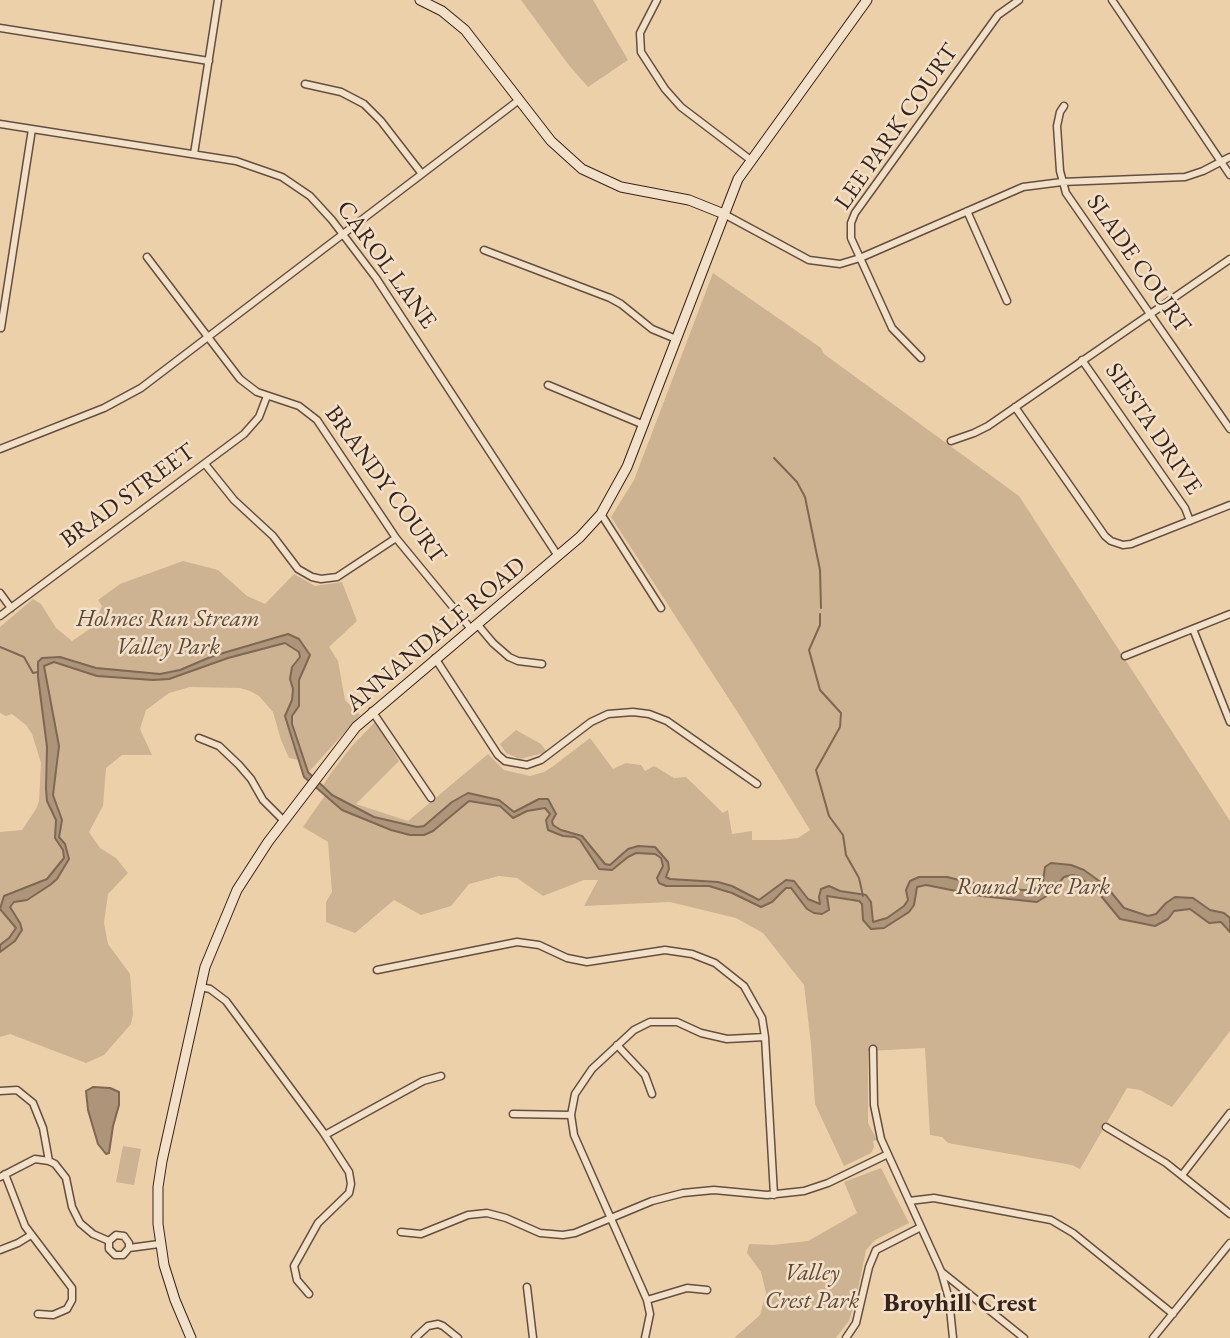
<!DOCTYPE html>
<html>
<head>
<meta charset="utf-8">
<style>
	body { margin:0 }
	canvas { display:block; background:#ecd0aa }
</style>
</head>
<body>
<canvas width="1230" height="1338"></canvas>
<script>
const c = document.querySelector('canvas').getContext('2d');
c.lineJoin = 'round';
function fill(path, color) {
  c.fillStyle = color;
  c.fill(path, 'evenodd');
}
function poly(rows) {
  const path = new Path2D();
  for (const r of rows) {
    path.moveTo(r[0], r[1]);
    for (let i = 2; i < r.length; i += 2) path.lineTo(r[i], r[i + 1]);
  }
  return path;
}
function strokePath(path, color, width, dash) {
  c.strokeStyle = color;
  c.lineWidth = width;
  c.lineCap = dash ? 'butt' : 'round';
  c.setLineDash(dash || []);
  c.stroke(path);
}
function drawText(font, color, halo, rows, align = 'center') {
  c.font = font + ' "EB Garamond",serif';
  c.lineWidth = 5;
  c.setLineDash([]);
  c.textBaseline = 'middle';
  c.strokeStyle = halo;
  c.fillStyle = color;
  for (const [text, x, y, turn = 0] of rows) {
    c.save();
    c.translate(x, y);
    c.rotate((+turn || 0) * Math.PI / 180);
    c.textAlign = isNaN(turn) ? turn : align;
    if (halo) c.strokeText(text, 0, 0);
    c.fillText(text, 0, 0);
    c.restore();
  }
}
const green = poly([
	[521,0,593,0,628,60,588,87,568,64],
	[713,273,821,348,824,354,1019,496,1230,821,1230,1031,1172,1107,1140,1090,1127,1088,1080,1169,1072,1165,948,1143,942,1137,930,1135,925,1048,868,1051,868,1123,877,1140,873,1141,874,1147,871,1153,844,1166,815,1104,811,1044,804,985,763,933,736,918,670,902,584,906,598,880,584,880,543,896,517,878,499,876,469,884,451,906,421,915,394,900,355,933,326,922,326,902,332,892,328,842,303,827,326,794,322,787,331,773,352,746,375,722,399,761,356,804,408,821,488,754,504,770,530,776,544,772,552,767,590,738,613,769,626,763,641,765,645,771,654,766,674,778,686,777,723,813,728,810,732,834,752,831,752,840,780,840,798,838,810,830,742,719,611,517,634,480],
	[183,561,218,570,247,596,265,604,294,574,315,586,342,582,357,621,329,647,338,661,345,700,360,715,307,774,301,759,299,760,289,758,281,740,273,712,259,696,250,691,240,688,190,687,169,693,146,710,140,729,152,755,122,755,106,768,103,806,89,832,100,848,116,858,128,873,108,894,104,923,108,944,130,974,133,1014,131,1024,104,1055,86,1063,10,1034,0,1037,0,832,22,830,36,809,39,801,41,763,32,734,26,725,12,714,6,716,0,713,0,627,33,599,41,604,56,628,72,641,94,626,102,606,98,600,120,584],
	[516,730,541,744,547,752,520,759,506,753,500,744],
	[123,1146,141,1149,134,1185,116,1182],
	[881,1168,909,1223,875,1240,866,1250,856,1299,849,1321,838,1335,836,1338,734,1338,760,1315,766,1293,761,1272,747,1253,749,1244,773,1245,808,1241,845,1220,857,1213,844,1182]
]);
const water = poly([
	[288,634,299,639,310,655,299,680,299,706,292,716,292,724,308,772,332,795,374,817,417,827,424,826,452,802,468,793,499,800,514,812,539,799,548,799,556,814,552,821,553,825,561,830,582,836,605,864,610,865,628,849,638,846,655,847,668,862,669,869,666,877,670,879,718,882,732,886,759,900,786,880,794,881,808,899,820,904,819,897,821,889,829,886,840,891,866,895,871,902,873,922,887,918,904,906,908,900,906,890,910,881,919,877,947,877,980,885,1023,890,1034,890,1043,882,1045,867,1051,863,1071,865,1084,870,1106,886,1124,908,1148,916,1156,914,1166,903,1175,897,1193,898,1210,910,1224,913,1230,918,1230,932,1221,922,1209,923,1190,909,1174,911,1168,919,1155,926,1120,919,1097,891,1078,876,1072,875,1064,877,1048,895,1037,902,981,896,926,885,917,887,914,905,909,912,884,928,871,929,863,920,862,904,859,901,827,896,829,910,822,914,814,913,807,909,791,888,786,888,772,902,761,907,732,893,709,886,666,886,659,883,657,878,663,866,661,858,655,854,636,853,628,857,612,870,599,869,580,840,575,837,563,836,548,830,546,820,550,814,545,808,527,811,513,818,500,806,469,801,433,831,424,835,410,835,391,830,342,810,304,777,285,716,292,700,293,689,290,679,292,667,300,657,299,652,285,643,228,658,169,679,153,680,97,676,54,662,44,666,59,746,53,795,62,820,59,837,65,844,69,859,57,879,50,885,27,900,14,902,10,907,20,923,22,930,15,941,0,952,0,945,9,938,16,928,0,909,4,896,47,879,64,858,63,850,55,838,56,820,47,801,46,789,47,747,38,677,38,662,42,658,60,657,96,668,160,674,180,670,213,656,288,634],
	[93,1087,110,1088,119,1092,119,1105,113,1126,109,1153,106,1154,98,1144,88,1110,86,1091,93,1087]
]);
const stream = poly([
	[774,458,797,482,805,497,820,570,821,608],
	[820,614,820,625,809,650,820,690,841,713,840,727,816,770,829,816,843,835,846,855,859,878,863,896],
	[0,647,24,657,33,673,38,672]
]);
const street = poly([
	[657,0,640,33,641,52,665,89,681,107,752,161],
	[1112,0,1230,175],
	[0,28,209,61],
	[305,84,341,92,364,104,381,121,422,174],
	[1064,106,1060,112,1057,126,1060,171,1066,193,1230,429],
	[0,124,236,161,282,177,310,196,332,220,376,278,558,556],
	[194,154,218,0],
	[967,211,1007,301],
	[724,214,809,260,840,264,860,258,1023,187,1062,182,1185,177,1203,171,1230,157],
	[484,250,610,298,621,304,652,329,676,339],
	[147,257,240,379,257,392,299,406,317,420,396,538,471,629],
	[1,328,32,129],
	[921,358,892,328,851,238,851,223,855,213,998,15,1019,0],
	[1082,360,1185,508,1190,521],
	[548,385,644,425],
	[1015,407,1105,536,1111,541,1123,545,1131,544,1230,505],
	[951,441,974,433,988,426,1230,259],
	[0,449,104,408,141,388,519,100],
	[205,464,234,500,273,536,298,569,312,577,321,579,337,577,396,538],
	[601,514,661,608],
	[0,593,11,608],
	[0,616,244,434,259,417,267,396],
	[477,624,493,643,509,657,518,661,542,664],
	[1193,629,1230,722],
	[1125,656,1230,614],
	[435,658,498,755,505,761,527,765,541,760,591,722,608,714,633,712,649,714,667,721,757,784],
	[372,711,431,798],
	[199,738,219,746,239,765,251,779,263,800,283,820],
	[377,970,517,942,539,945,567,958,587,962,665,950,692,954,715,963,744,986,762,1018,765,1037,774,1195],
	[201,987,210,989,226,1001,323,1132,349,1172,351,1184,349,1193,318,1223,294,1266,297,1280,309,1294],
	[617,1045,645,1075,652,1094],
	[873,1049,874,1105,881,1139,941,1271,949,1299,953,1338],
	[0,1091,17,1090,33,1103,43,1128,49,1161],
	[513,1114,571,1115],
	[1106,1127,1166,1163,1230,1214],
	[325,1135,423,1081,441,1076],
	[5,1174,25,1226,72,1288,72,1300,67,1309,53,1315,38,1314],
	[1182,1175,1230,1113],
	[0,1177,35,1159,49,1161,55,1164,66,1178,72,1207,80,1223,93,1234,109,1241],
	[909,1201,934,1198,1051,1220,1073,1233,1173,1314],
	[401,1232,421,1234,468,1215,487,1213,506,1218,540,1233,563,1235,575,1233,652,1201,683,1193,714,1190,767,1195,804,1191,828,1183,886,1155],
	[109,1241,109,1249,115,1255,123,1255,129,1248],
	[109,1241,116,1235,124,1236,129,1243,129,1248],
	[129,1248,159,1244],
	[0,1250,18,1243,31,1235],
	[943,1273,1024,1338],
	[527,1287,533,1338],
	[647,1300,687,1288,707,1290],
	[415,1338,428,1326,438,1324,443,1326,458,1338],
	[645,1338,650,1314,647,1300,574,1135,571,1115,575,1094,592,1069,634,1030,650,1022,677,1022,701,1033,727,1039,765,1037],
	[846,1338,856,1323,869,1267,876,1250,921,1227],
	[1153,1338,1230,1243]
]);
const secondary = poly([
	[420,0,442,11,465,30,551,141,582,169,621,187,689,200,724,214],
	[191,1338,175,1300,164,1265,158,1224,158,1187,162,1161,205,967,237,890,268,842,356,727,580,537,601,514,627,467,738,179,867,0]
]);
const streetNames = [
	["LEE PARK COURT",897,127,-55],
	["SLADE COURT",1138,264,55],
	["CAROL LANE",386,265,54],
	["SIESTA DRIVE",1153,429,56],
	["BRANDY COURT",385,485,54],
	["BRAD STREET",128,496,-36],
	["ANNANDALE ROAD",436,635,-40]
];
const parkNames = [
	["Holmes Run Stream",168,619],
	["Valley Park",168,647],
	["Round Tree Park",1033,887],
	["Valley",812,1273],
	["Crest Park",812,1301]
];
const neighbourhoodNames = [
	["Broyhill Crest",960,1304]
];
fill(green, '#cdb392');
fill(water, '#ae9579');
strokePath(water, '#7e6753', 2);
strokePath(stream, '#7e6753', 2);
strokePath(street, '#644e3f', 9);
strokePath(secondary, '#37231b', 11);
strokePath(street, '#f3e0c8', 6);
strokePath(secondary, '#f3e0c8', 9);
drawText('24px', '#37231b', '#f3e0c8', streetNames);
drawText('italic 24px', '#5c4739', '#f3e0c8', parkNames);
drawText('bold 26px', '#37231b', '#f3e0c8', neighbourhoodNames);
</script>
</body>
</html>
